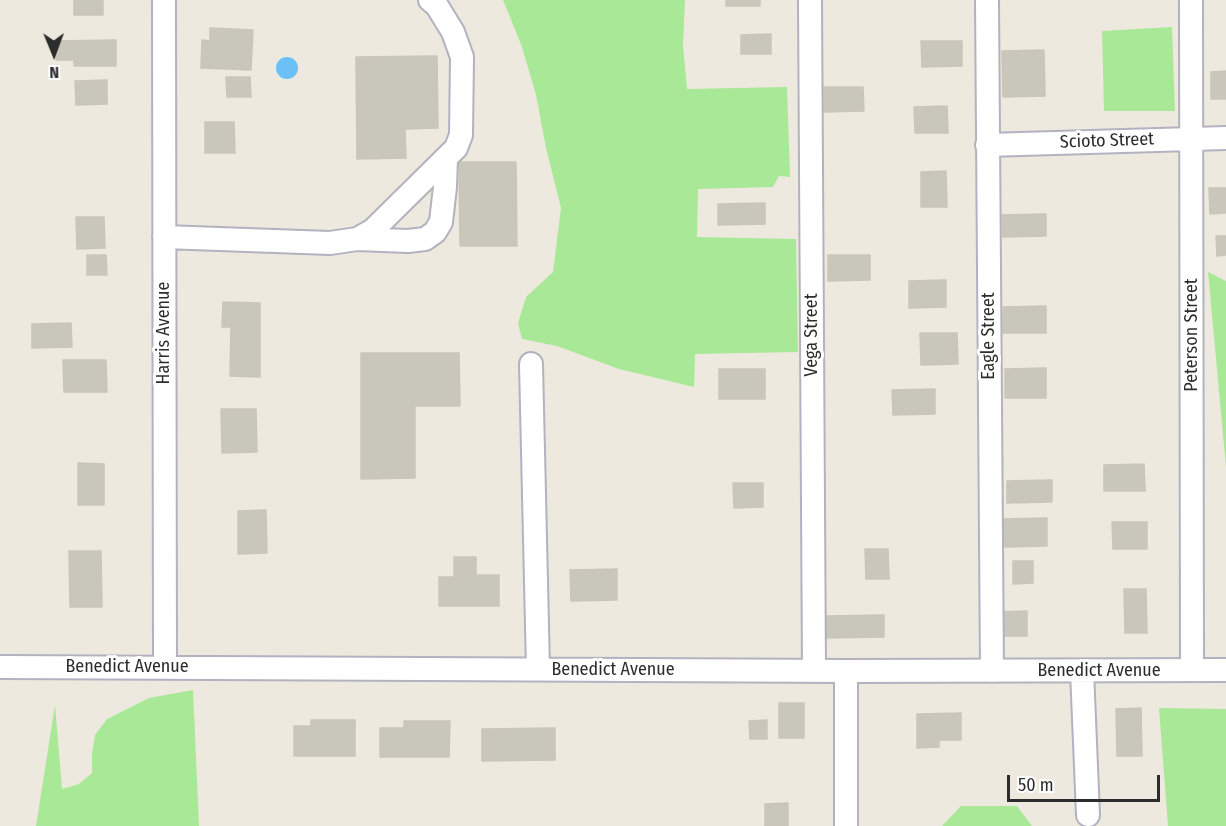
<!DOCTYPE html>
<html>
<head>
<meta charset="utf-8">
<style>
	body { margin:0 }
	#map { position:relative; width:1226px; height:826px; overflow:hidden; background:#eee9de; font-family:"Fira Sans Condensed",sans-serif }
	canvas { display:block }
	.north { position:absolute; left:24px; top:24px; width:60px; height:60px; -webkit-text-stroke:4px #fff; paint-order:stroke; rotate:179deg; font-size:16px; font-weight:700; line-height:24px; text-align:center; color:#2c2c2c }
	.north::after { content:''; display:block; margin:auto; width:21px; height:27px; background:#2c2c2c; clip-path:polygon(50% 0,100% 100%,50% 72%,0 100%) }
	.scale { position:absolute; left:1007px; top:775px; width:153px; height:27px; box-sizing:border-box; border:3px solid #2c2c2c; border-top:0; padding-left:8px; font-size:18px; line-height:21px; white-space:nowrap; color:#2c2c2c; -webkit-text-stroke:4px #fff; paint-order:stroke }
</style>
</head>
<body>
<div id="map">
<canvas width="1226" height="826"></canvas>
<div class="north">N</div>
<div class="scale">50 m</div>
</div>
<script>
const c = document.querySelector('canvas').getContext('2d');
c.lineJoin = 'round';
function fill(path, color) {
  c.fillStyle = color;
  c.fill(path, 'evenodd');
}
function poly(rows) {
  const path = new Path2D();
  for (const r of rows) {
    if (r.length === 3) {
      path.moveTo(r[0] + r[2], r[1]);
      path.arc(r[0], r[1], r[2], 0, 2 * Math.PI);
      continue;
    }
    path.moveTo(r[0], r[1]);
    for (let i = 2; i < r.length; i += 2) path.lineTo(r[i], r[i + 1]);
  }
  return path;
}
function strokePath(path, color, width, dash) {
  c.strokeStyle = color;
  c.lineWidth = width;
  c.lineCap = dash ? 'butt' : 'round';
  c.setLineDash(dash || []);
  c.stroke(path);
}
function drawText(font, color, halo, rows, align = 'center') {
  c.font = font + ' "Fira Sans Condensed",sans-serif';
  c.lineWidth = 6;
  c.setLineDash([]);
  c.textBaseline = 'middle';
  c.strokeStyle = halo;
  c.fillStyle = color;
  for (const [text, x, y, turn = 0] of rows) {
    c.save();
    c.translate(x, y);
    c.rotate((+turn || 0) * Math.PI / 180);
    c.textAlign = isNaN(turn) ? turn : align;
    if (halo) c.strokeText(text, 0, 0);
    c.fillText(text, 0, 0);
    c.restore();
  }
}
const green = poly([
	[503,0,685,0,683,45,687,89,787,87,790,177,779,176,773,187,698,189,697,237,796,239,798,352,695,354,694,387,619,369,557,346,522,339,518,323,526,297,553,272,561,208,546,148,536,95,522,47],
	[1172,27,1175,111,1104,111,1102,31],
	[1208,272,1226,281,1226,467],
	[193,690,199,826,36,826,55,705,62,789,79,784,92,773,92,754,95,735,107,719,149,698],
	[1159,708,1226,709,1226,826,1168,826],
	[961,806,1017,806,1032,826,942,826]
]);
const water = poly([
	[287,68,11]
]);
const building = poly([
	[74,0,103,0,103,15,74,15,74,0],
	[726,0,760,0,760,6,726,6,726,0],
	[210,28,253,30,251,70,201,68,202,40,210,41,210,28],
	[771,34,771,54,741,54,741,35,771,34],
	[116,40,116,66,74,66,74,60,56,60,56,41,116,40],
	[921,41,962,41,962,66,922,67,921,41],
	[1044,50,1045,96,1003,97,1002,51,1044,50],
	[437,56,438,128,405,129,406,158,357,159,356,57,437,56],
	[1226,71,1226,99,1211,99,1211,72,1226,71],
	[226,77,250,77,251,97,227,97,226,77],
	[107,80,107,104,76,105,75,81,107,80],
	[824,87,863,87,864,111,824,112,824,87],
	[947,106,948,133,915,133,914,107,947,106],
	[205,122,234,122,235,153,205,153,205,122],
	[459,162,516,162,517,246,460,246,459,162],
	[946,171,947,207,921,207,921,172,946,171],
	[1209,188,1226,188,1226,213,1210,214,1209,188],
	[765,203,765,224,718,225,718,204,765,203],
	[1046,214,1046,236,1003,237,1002,215,1046,214],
	[76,217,104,217,105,248,77,249,76,217],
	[1216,236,1226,236,1226,255,1217,256,1216,236],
	[87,255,106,255,107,275,87,275,87,255],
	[828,255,870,255,870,280,828,281,828,255],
	[946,280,946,307,909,308,909,281,946,280],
	[223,302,260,303,260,377,230,376,231,327,222,327,223,302],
	[1046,306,1046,333,1003,333,1003,307,1046,306],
	[71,323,72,347,32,348,32,324,71,323],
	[920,333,957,333,958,364,921,365,920,333],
	[361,353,459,353,460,406,415,406,415,478,361,479,361,353],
	[63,360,106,360,107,392,64,392,63,360],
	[1046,368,1046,398,1005,398,1005,369,1046,368],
	[719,369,765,369,765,399,719,399,719,369],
	[935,389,935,414,893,415,892,390,935,389],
	[221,409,256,409,257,452,222,453,221,409],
	[78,463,104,464,104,505,78,505,78,463],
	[1144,464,1145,491,1104,491,1104,465,1144,464],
	[1052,480,1052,502,1007,503,1007,481,1052,480],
	[733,483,763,483,763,507,734,508,733,483],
	[266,510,267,553,238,554,238,511,266,510],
	[1047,518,1047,546,1005,547,1004,519,1047,518],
	[1112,522,1147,522,1147,549,1113,549,1112,522],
	[865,549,888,549,889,579,866,579,865,549],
	[69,551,101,551,102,607,70,607,69,551],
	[454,557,476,557,476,575,499,575,499,606,439,606,439,577,454,577,454,557],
	[1013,561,1033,561,1033,583,1013,584,1013,561],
	[617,569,617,600,571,601,570,570,617,569],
	[1124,589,1146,589,1147,633,1125,633,1124,589],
	[1027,611,1027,636,998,636,997,612,1027,611],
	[884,615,884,637,825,638,825,616,884,615],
	[779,703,804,703,804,738,779,738,779,703],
	[1141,708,1142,756,1117,756,1116,709,1141,708],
	[961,713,961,740,939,740,939,747,917,748,917,714,961,713],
	[311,720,355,720,355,756,294,756,294,726,311,726,311,720],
	[767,720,767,739,750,739,749,721,767,720],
	[404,721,450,721,449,757,380,757,380,728,404,728,404,721],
	[555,728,555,760,482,761,482,729,555,728],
	[788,803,788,826,765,826,765,804,788,803]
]);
const minor = poly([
	[164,0,165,667],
	[810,0,814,671],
	[987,0,992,671],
	[1191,0,1192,670],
	[987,145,1226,138],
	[164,237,330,243,357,239,373,230,456,148,461,135,462,57,453,32,437,6,430,0],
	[357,239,408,241,425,239,435,232,441,222,445,187,446,158],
	[531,364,538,669],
	[0,667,846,671,1226,670],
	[846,671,846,826],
	[1082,671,1088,815]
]);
const streetNames = [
	["Scioto Street",1107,141,-2],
	["Harris Avenue",164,333,-90],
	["Vega Street",812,335,-90],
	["Peterson Street",1192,335,-90],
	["Eagle Street",989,336,-90],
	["Benedict Avenue",127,667],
	["Benedict Avenue",613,670],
	["Benedict Avenue",1099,671]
];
fill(green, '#a9e897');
fill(water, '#6bc1f6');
fill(building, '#c9c7bc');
strokePath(building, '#cac6b7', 1.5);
strokePath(minor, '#b2b2c0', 26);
strokePath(minor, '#fff', 22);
drawText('18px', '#2c2c2c', '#fff', streetNames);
</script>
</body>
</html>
